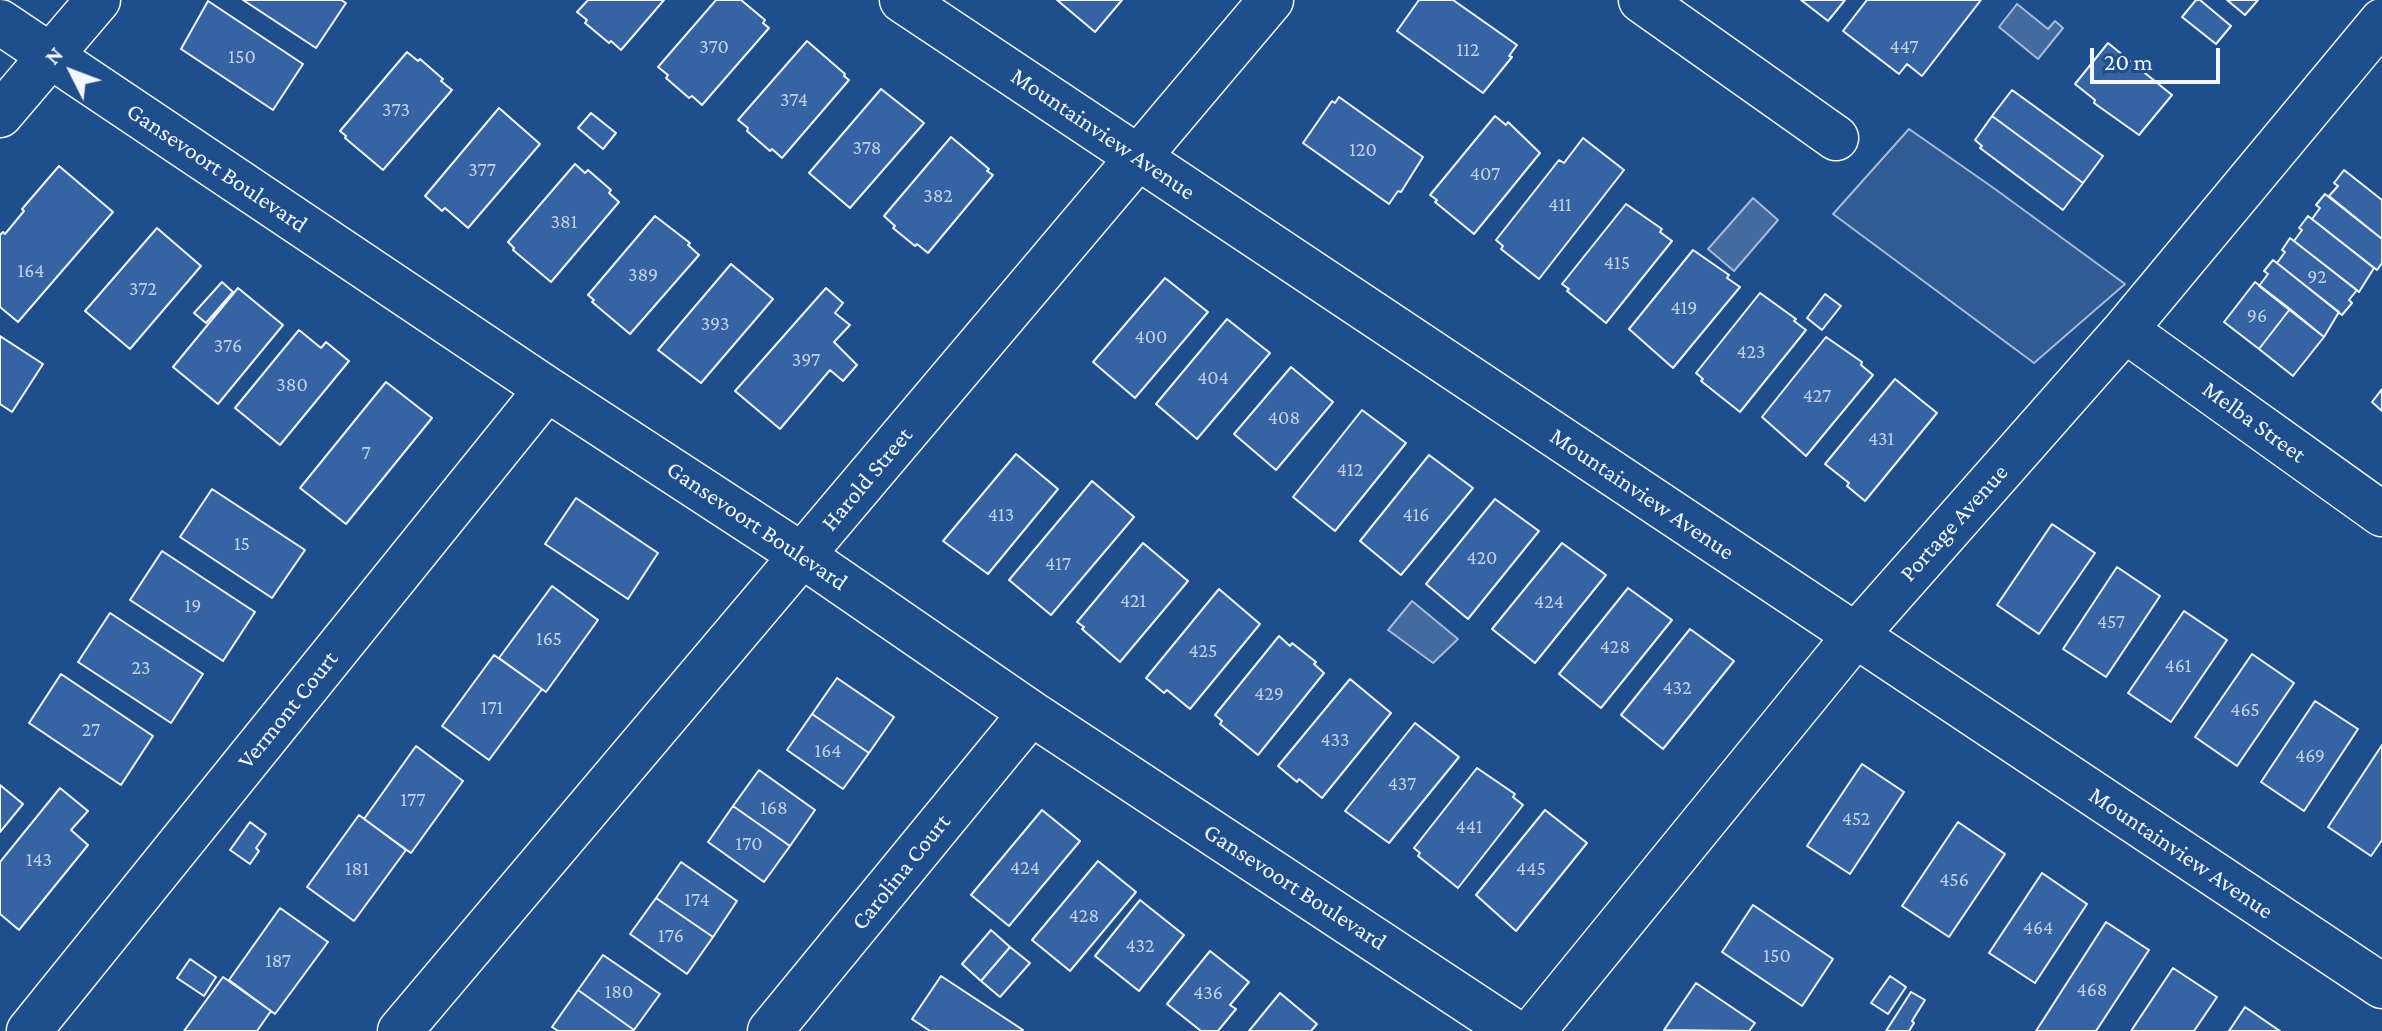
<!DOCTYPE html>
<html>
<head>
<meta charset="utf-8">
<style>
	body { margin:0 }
	#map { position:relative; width:2382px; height:1031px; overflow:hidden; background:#1f4e8c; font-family:"Crimson Pro",serif }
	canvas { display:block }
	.north { position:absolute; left:32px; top:32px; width:80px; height:80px; -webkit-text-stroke:6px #1f4e8c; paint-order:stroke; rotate:312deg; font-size:22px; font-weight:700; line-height:32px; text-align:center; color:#f2f6ff }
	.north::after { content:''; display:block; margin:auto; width:28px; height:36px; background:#f2f6ff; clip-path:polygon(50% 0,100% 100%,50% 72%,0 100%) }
	.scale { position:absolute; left:2090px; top:48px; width:130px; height:36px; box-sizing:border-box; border:4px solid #f2f6ff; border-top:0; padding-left:10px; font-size:24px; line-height:28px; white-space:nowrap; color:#f2f6ff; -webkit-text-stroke:6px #1f4e8c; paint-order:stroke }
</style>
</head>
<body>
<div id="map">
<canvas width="2382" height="1031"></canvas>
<div class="north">N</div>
<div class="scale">20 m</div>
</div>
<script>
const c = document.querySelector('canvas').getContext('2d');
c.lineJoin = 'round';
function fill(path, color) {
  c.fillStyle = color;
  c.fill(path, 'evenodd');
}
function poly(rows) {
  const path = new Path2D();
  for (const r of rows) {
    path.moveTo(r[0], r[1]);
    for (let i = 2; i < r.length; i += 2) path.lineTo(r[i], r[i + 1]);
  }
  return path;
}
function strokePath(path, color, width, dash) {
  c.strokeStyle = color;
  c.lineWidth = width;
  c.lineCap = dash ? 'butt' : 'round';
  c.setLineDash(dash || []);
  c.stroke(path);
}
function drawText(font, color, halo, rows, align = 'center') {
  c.font = font + ' "Crimson Pro",serif';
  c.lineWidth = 6;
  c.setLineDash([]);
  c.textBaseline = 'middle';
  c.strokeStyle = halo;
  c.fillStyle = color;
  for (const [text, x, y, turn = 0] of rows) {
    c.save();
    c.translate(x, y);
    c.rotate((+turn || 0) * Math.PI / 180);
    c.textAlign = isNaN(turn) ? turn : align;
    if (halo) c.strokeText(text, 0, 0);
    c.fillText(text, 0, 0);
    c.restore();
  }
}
const built = poly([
	[1909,129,1995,189,2125,284,2034,363,1833,214,1909,129]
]);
const water = poly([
	[2017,4,2048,29,2055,21,2063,28,2038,59,1999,27,2017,4],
	[1753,198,1778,220,1734,271,1708,249,1753,198],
	[1412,601,1458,639,1433,663,1388,630,1412,601]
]);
const building = poly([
	[243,0,341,0,346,3,316,48,243,0],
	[588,0,664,0,621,50,611,41,609,43,585,23,587,20,577,12,588,0],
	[716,0,741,0,765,20,763,23,769,28,702,105,692,96,689,98,666,78,668,75,658,67,716,0],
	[1057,0,1122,0,1095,32,1057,0],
	[1419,0,1453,0,1517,45,1509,56,1512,57,1483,93,1397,31,1419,0],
	[1801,0,1845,0,1828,21,1801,0],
	[1867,0,1981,0,1922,76,1907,64,1899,74,1843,31,1867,0],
	[2196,0,2200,0,2231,26,2216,44,2182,17,2196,0],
	[2227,0,2258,0,2245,15,2227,0],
	[208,1,303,64,273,110,181,49,208,1],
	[807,41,845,74,844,76,849,80,782,158,772,149,770,151,747,131,748,128,738,120,807,41],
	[2108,43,2172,95,2139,135,2094,103,2095,100,2075,84,2108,43],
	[407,52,418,61,420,59,443,79,441,81,452,90,383,170,345,138,346,136,340,131,407,52],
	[881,89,924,123,850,208,809,173,881,89],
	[2012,90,2103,156,2083,183,1992,116,2012,90],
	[1339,97,1423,157,1401,192,1398,191,1389,204,1303,143,1332,101,1335,103,1339,97],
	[499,108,540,144,468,228,445,208,442,211,425,196,499,108],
	[591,113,616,133,603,149,578,128,591,113],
	[1495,116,1506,125,1508,122,1540,153,1474,234,1435,202,1437,200,1430,195,1495,116],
	[1992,116,2083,183,2063,210,1980,148,1982,146,1975,140,1992,116],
	[951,137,989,169,987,171,993,175,928,253,917,244,915,246,893,228,895,226,884,216,951,137],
	[1583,138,1624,170,1539,279,1501,249,1503,246,1496,240,1559,160,1564,163,1583,138],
	[575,164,585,173,588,170,611,190,609,193,619,202,551,282,513,250,514,248,508,242,575,164],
	[59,166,113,212,18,322,0,307,0,235,3,232,5,234,24,211,22,209,59,166],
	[2344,170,2382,200,2382,239,2329,196,2338,186,2334,183,2344,170],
	[2325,194,2382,239,2382,263,2377,270,2312,219,2320,208,2316,205,2325,194],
	[1626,204,1662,229,1660,232,1672,241,1606,323,1567,291,1569,289,1562,284,1626,204],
	[655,216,690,243,688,245,699,255,630,334,592,302,594,300,588,295,655,216],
	[2308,216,2374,268,2359,292,2294,241,2302,230,2299,228,2308,216],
	[157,228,201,266,130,349,85,311,157,228],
	[2290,238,2357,290,2349,300,2352,303,2342,315,2277,263,2285,252,2282,250,2290,238],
	[1693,250,1729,275,1727,278,1740,287,1673,368,1629,329,1693,250],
	[2273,260,2339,312,2324,337,2259,286,2268,274,2264,271,2273,260],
	[731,264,773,299,701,383,658,350,731,264],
	[1165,278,1208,312,1135,398,1093,362,1165,278],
	[222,282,233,292,206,323,194,313,222,282],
	[2255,282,2290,309,2259,349,2224,322,2255,282],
	[238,288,283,325,218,404,173,367,238,288],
	[826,288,843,303,835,313,850,325,834,342,857,365,843,381,830,370,780,429,735,391,826,288],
	[1760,293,1796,319,1794,321,1806,330,1740,412,1701,381,1703,379,1696,373,1760,293],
	[1825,294,1841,306,1822,330,1807,318,1825,294],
	[2290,309,2324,337,2293,376,2259,349,2290,309],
	[1227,319,1270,353,1197,439,1156,404,1227,319],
	[299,330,321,348,326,342,349,361,280,445,235,408,299,330],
	[0,336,43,364,12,412,0,404,0,336],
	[1826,337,1862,362,1861,365,1873,375,1806,456,1762,417,1826,337],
	[1291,367,1333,402,1276,470,1234,434,1291,367],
	[1895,379,1937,413,1865,501,1847,486,1849,483,1825,464,1895,379],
	[386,382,432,418,346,524,300,488,386,382],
	[2382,389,2382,411,2372,402,2382,389],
	[1362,410,1406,443,1335,531,1293,497,1362,410],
	[1016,454,1058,489,988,574,943,541,1016,454],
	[1429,455,1473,488,1401,575,1360,541,1429,455],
	[1092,481,1134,517,1051,615,1009,580,1092,481],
	[212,489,305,550,272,598,180,537,212,489],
	[576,498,658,553,628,599,545,544,576,498],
	[1495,499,1539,531,1468,619,1426,584,1495,499],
	[2052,524,2095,553,2039,634,1997,605,2052,524],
	[1143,543,1188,581,1120,662,1082,629,1084,627,1077,622,1143,543],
	[1562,543,1606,575,1535,663,1492,629,1562,543],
	[162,551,255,612,223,661,130,600,162,551],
	[2117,567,2160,596,2106,677,2063,649,2117,567],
	[552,586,598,620,546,692,499,658,552,586],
	[1628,588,1672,620,1601,708,1559,674,1628,588],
	[1219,589,1260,624,1190,709,1167,690,1164,693,1146,678,1219,589],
	[2184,611,2227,640,2171,722,2128,693,2184,611],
	[110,613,203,674,171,723,78,662,110,613],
	[1690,629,1734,661,1663,749,1621,715,1690,629],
	[1279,636,1290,646,1292,643,1316,662,1314,664,1324,673,1258,755,1220,724,1222,721,1215,715,1279,636],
	[2252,654,2294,683,2237,766,2195,737,2252,654],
	[494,655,542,689,489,760,442,726,494,655],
	[61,674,153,736,121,785,29,723,61,674],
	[837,678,894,717,869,753,812,714,837,678],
	[1350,679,1391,713,1322,798,1299,779,1297,782,1278,766,1350,679],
	[2315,701,2358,729,2304,811,2261,782,2315,701],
	[812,714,869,753,843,789,787,750,812,714],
	[1415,723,1459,757,1389,843,1345,811,1415,723],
	[2382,745,2382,840,2371,856,2328,827,2382,745],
	[416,746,463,781,411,853,364,819,416,746],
	[1862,764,1904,792,1850,874,1807,846,1862,764],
	[1477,768,1515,794,1513,797,1523,805,1458,888,1418,856,1420,853,1414,848,1477,768],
	[759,770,815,810,790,846,733,806,759,770],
	[0,785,23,804,0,832,0,785],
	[60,788,88,811,71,830,88,845,19,930,0,914,0,862,60,788],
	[733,806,790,846,764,882,708,842,733,806],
	[1042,810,1080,841,1009,926,971,895,1042,810],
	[1545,810,1587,843,1516,931,1476,895,1545,810],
	[359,815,406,850,354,921,307,887,359,815],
	[250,822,266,834,256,848,259,851,250,864,230,850,250,822],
	[1958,822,2005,854,1949,937,1902,906,1958,822],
	[1098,861,1136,892,1070,971,1032,940,1098,861],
	[681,862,737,901,713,937,656,898,681,862],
	[2042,873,2087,904,2035,983,1989,953,2042,873],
	[656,898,713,937,687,974,630,934,656,898],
	[1140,900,1184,935,1139,991,1095,956,1140,900],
	[1753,905,1833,959,1802,1006,1722,952,1753,905],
	[280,908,328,942,275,1014,229,980,280,908],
	[2106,922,2149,950,2096,1031,2036,1031,2106,922],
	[991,930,1010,947,981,981,962,964,991,930],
	[1010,947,1030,963,1000,997,981,981,1010,947],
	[1210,951,1249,982,1230,1005,1236,1009,1218,1031,1201,1031,1167,1004,1210,951],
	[603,955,660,994,634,1030,578,990,603,955],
	[190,959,216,977,204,996,177,978,190,959],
	[2173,968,2217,997,2194,1031,2131,1031,2173,968],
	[941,976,1023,1030,1022,1031,930,1031,912,1019,941,976],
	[1890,976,1906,987,1888,1014,1871,1003,1890,976],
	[223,977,271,1011,257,1031,184,1031,223,977],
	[1696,983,1755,1023,1749,1031,1664,1030,1696,983],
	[578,990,634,1030,633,1031,558,1031,552,1027,578,990],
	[1911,992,1925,1000,1912,1021,1914,1023,1909,1031,1886,1031,1911,992],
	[1280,993,1317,1024,1311,1031,1249,1031,1280,993],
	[2245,1007,2280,1031,2229,1031,2245,1007]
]);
const minor = poly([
	[902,0,2382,986],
	[1641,0,1836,138],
	[0,22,547,389,803,556,1031,713,1513,1031],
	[0,115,98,0],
	[2125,330,2382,514],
	[29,1031,547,389],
	[400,1031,1271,0],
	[770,1031,1031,713],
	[1533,1031,1855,636,2125,330,2382,21]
]);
const numberNames = [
	["370",714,47],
	["447",1904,47],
	["112",1468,50],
	["150",242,57],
	["374",794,100],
	["373",396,110],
	["378",867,148],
	["120",1363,150],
	["377",482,170],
	["407",1485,174],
	["382",938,196],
	["411",1560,205],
	["381",564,222],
	["415",1617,263],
	["164",31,271],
	["389",643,275],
	["92",2317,277],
	["372",143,289],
	["419",1684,308],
	["96",2257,316],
	["393",715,324],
	["400",1151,337],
	["376",228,346],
	["423",1751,352],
	["397",806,360],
	["404",1213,378],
	["380",292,385],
	["427",1817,396],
	["408",1284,418],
	["431",1881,439],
	["7",366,453],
	["412",1350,470],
	["413",1001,515],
	["416",1416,515],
	["15",242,544],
	["420",1482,558],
	["417",1058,564],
	["421",1133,601],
	["424",1549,602],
	["19",193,606],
	["457",2111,622],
	["165",549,639],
	["428",1615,647],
	["425",1203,651],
	["461",2178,666],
	["23",141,668],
	["432",1677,688],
	["429",1269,694],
	["171",492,708],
	["465",2245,710],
	["27",91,730],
	["433",1335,740],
	["164",828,751],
	["469",2310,756],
	["437",1402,784],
	["177",413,800],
	["168",774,808],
	["452",1856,819],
	["441",1469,827],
	["170",749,844],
	["143",39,860],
	["424",1025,868],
	["181",357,869],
	["445",1531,869],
	["456",1954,880],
	["174",697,900],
	["428",1084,916],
	["464",2038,928],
	["176",671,936],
	["432",1140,946],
	["150",1777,956],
	["187",278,961],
	["468",2092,990],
	["180",619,992],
	["436",1208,993]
];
const streetNames = [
	["Mountainview Avenue",1103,134,34],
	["Gansevoort Boulevard",217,168,34],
	["Melba Street",2254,422,36],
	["Harold Street",867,479,-50],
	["Mountainview Avenue",1642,494,34],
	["Portage Avenue",1954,523,-48],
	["Gansevoort Boulevard",757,526,34],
	["Vermont Court",288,710,-51],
	["Mountainview Avenue",2181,853,34],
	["Carolina Court",901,872,-51],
	["Gansevoort Boulevard",1295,887,33]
];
fill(built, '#305b95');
strokePath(built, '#a8bbd7', 2);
fill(water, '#446ba0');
strokePath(water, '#a8bbd7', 2);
fill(building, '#3563a3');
strokePath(building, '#f2f6ff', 2);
strokePath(minor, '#f2f6ff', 47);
strokePath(minor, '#1f4e8c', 44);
drawText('20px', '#c3d1e8', null, numberNames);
drawText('24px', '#f2f6ff', '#1f4e8c', streetNames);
</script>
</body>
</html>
